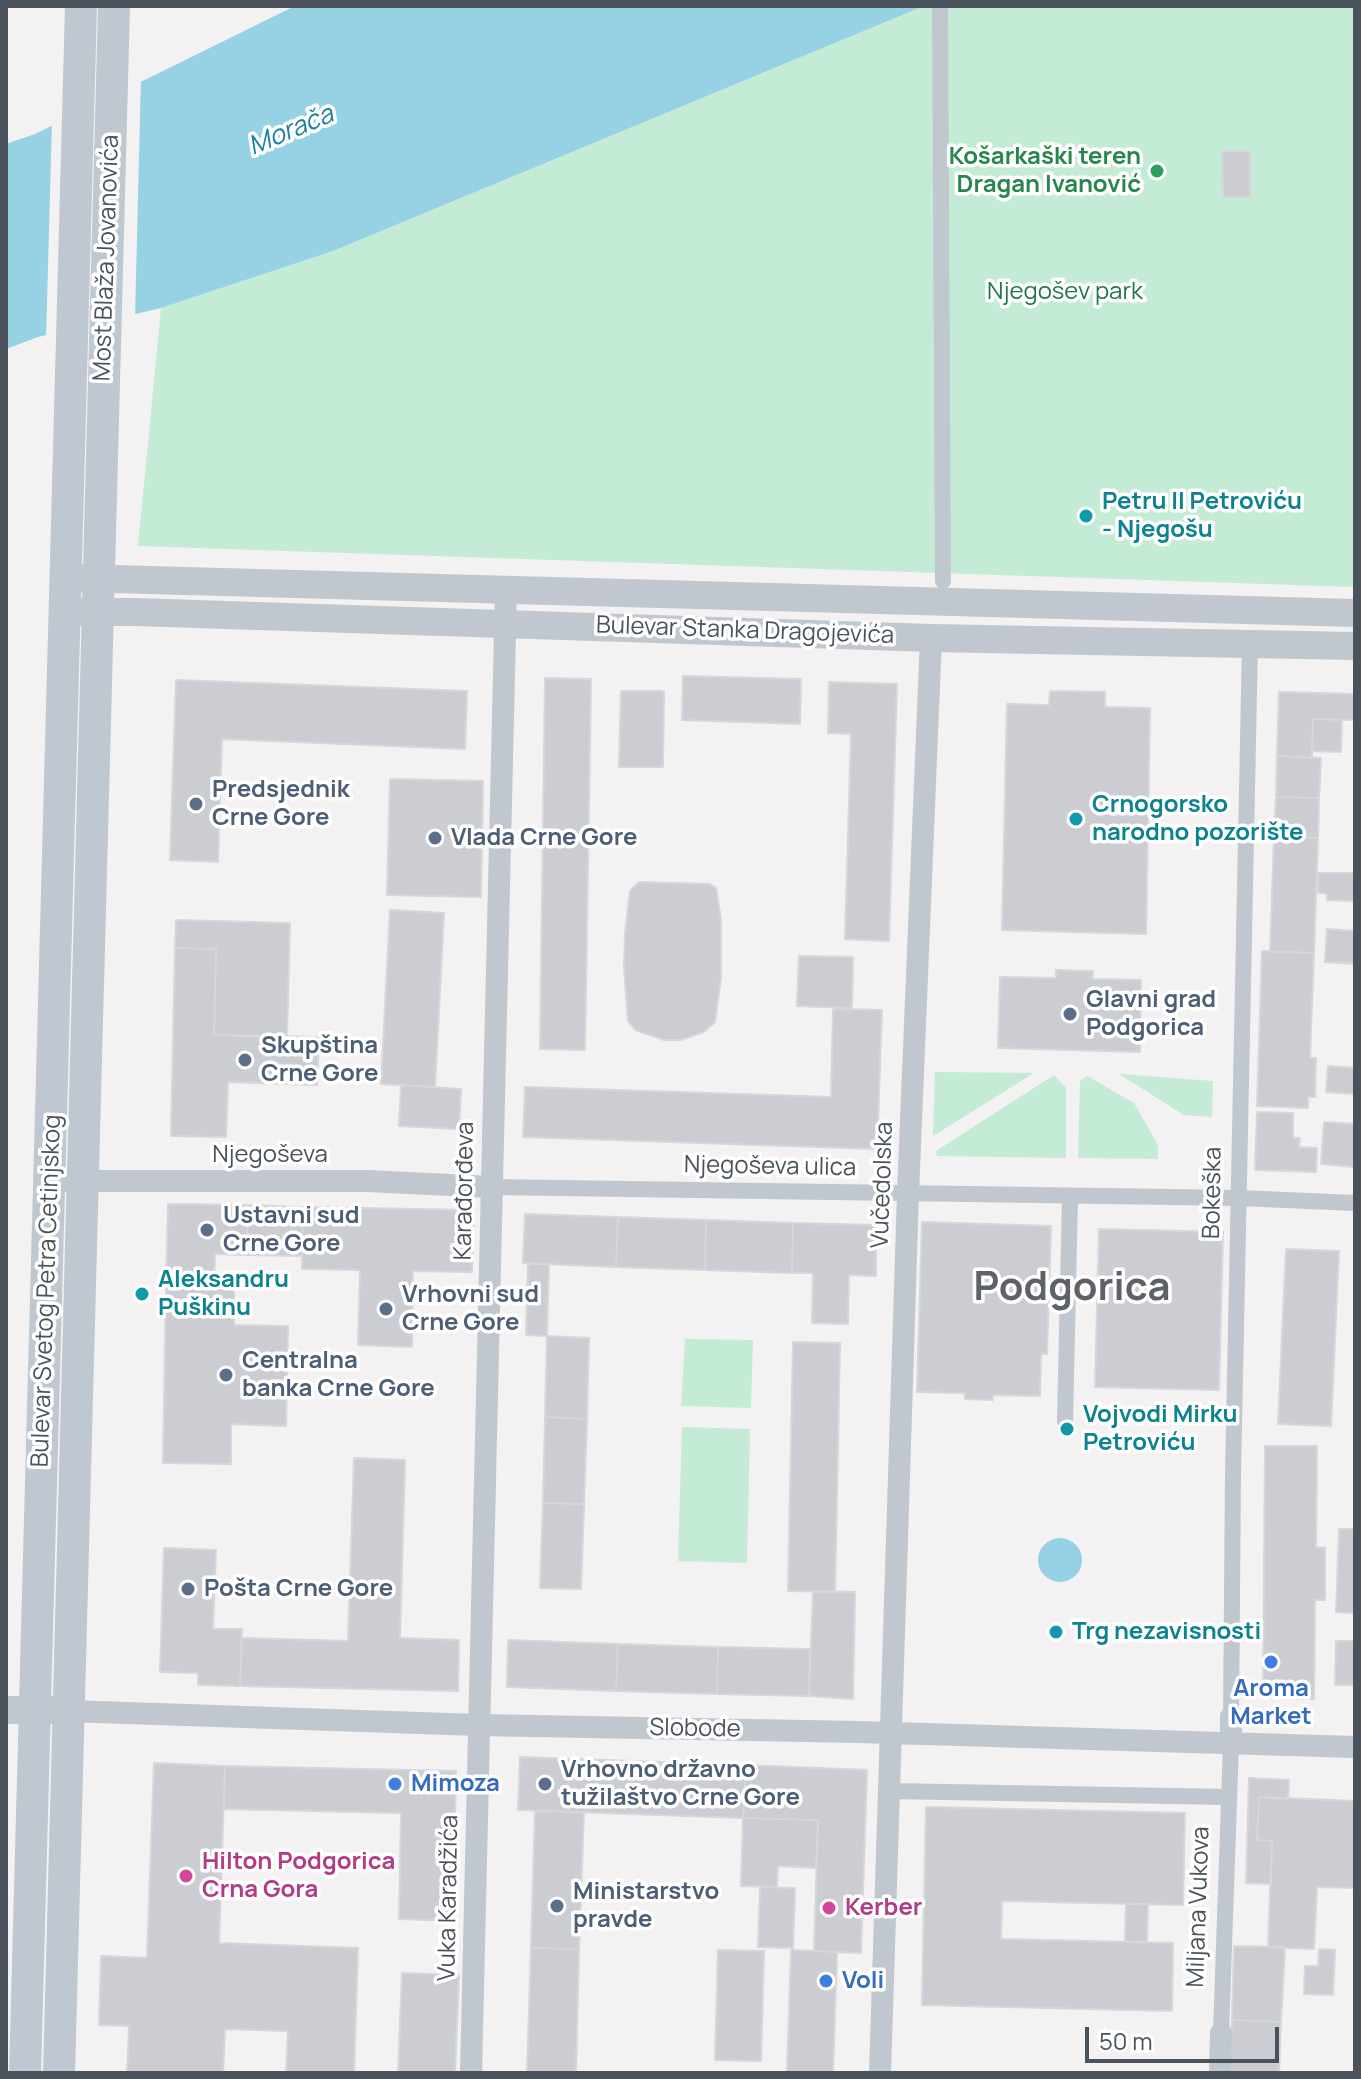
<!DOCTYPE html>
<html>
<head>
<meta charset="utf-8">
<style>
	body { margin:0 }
	#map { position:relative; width:1361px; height:2079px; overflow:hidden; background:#f3f1f1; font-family:Manrope,sans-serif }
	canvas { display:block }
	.frame { position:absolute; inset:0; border:8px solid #4a535c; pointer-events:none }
	.scale { position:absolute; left:1085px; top:2027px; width:194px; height:36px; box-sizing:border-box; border:4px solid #4a535c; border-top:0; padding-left:10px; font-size:24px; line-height:28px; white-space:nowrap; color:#4a535c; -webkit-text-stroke:6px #fff; paint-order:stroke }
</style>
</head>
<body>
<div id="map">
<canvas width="1361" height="2079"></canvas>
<div class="frame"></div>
<div class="scale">50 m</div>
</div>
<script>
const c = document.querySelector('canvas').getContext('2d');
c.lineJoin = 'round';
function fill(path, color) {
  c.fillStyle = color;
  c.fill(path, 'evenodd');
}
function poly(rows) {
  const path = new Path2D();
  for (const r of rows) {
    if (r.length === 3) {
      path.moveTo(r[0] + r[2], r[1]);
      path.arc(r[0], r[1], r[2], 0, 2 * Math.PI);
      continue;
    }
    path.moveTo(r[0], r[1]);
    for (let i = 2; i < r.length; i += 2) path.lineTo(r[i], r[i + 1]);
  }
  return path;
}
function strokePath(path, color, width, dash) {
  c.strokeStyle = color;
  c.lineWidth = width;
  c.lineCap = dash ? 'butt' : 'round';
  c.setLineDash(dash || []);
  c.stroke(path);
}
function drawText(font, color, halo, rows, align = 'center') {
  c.font = font + ' Manrope,sans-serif';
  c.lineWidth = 7;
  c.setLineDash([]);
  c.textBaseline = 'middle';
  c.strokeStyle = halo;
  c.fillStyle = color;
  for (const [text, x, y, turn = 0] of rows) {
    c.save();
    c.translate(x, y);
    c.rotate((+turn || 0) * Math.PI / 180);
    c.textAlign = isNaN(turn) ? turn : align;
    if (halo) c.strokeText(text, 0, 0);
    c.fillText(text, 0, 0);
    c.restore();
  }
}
const green = poly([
	[924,6,1355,6,1355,587,138,546,161,308,333,251],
	[935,1072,1034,1073,933,1136],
	[1119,1074,1213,1081,1212,1117,1184,1115],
	[1054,1075,1066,1088,1066,1158,937,1156,936,1151],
	[1087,1076,1134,1103,1158,1145,1158,1159,1078,1158,1080,1081],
	[685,1339,753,1340,751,1408,681,1406],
	[682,1427,750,1429,747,1563,678,1561]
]);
const water = poly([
	[295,6,924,6,333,251,161,308,38,337,6,349,6,144,35,134],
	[1060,1560,22]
]);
const pier = poly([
	[141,77,135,318,46,339,52,121]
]);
const building = poly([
	[1222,151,1250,151,1250,197,1223,197,1222,151],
	[683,676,801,679,800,724,682,720,683,676],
	[545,678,591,679,585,1050,540,1049,545,678],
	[176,680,467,691,465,749,222,739,218,862,170,860,176,680],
	[829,682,897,684,889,941,845,939,851,734,828,733,829,682],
	[621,691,664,691,663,767,619,767,621,691],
	[1050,691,1105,692,1105,707,1150,708,1146,934,1002,930,1007,704,1049,705,1050,691],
	[1279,692,1355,694,1355,720,1313,719,1312,758,1277,756,1279,692],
	[1313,719,1342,720,1341,752,1312,751,1313,719],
	[1277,756,1321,758,1319,798,1276,797,1277,756],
	[390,779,483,781,481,897,387,895,390,779],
	[1276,797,1319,798,1318,838,1274,836,1276,797],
	[1274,836,1318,838,1314,953,1270,952,1274,836],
	[1318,873,1355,873,1355,901,1327,900,1327,894,1318,893,1318,873],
	[639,882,710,884,716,888,721,920,721,977,715,1022,704,1032,681,1040,664,1040,635,1030,628,1021,624,967,625,933,630,891,639,882],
	[390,910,444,913,435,1087,381,1084,390,910],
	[176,920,290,923,287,1037,214,1035,216,949,175,948,176,920],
	[1327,929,1355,931,1355,964,1325,962,1327,929],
	[175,948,216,949,214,1035,319,1037,317,1085,228,1082,226,1137,171,1136,175,948],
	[1262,951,1314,953,1310,1058,1316,1058,1315,1097,1308,1097,1308,1108,1257,1106,1262,951],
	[799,956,853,957,852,1008,797,1006,799,956],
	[1056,970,1093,971,1092,979,1141,980,1140,1052,998,1048,1000,977,1056,978,1056,970],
	[833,1009,882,1010,877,1149,523,1137,525,1087,831,1097,833,1009],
	[1328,1066,1355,1068,1355,1094,1326,1092,1328,1066],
	[401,1085,461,1089,459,1129,399,1126,401,1085],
	[1257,1112,1293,1113,1293,1138,1300,1138,1299,1147,1317,1148,1316,1172,1255,1170,1257,1112],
	[1324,1122,1355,1124,1355,1167,1321,1164,1324,1122],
	[168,1204,248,1205,247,1255,215,1254,214,1286,166,1285,168,1204],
	[248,1205,303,1207,302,1256,247,1255,248,1205],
	[303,1207,474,1210,472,1272,413,1271,412,1347,358,1345,360,1270,302,1269,303,1207],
	[525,1214,618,1217,616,1267,523,1263,525,1214],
	[618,1217,706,1220,705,1270,616,1267,618,1217],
	[706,1220,793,1223,792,1273,705,1270,706,1220],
	[922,1222,1051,1226,1047,1354,1041,1354,1040,1396,993,1395,993,1400,965,1399,965,1393,917,1392,922,1222],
	[793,1223,876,1225,876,1276,849,1275,848,1324,812,1323,813,1273,792,1273,793,1223],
	[1099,1229,1223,1232,1219,1390,1095,1387,1099,1229],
	[1286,1249,1339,1251,1331,1426,1278,1424,1286,1249],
	[528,1264,549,1264,547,1336,526,1335,528,1264],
	[166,1285,234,1286,234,1325,288,1326,286,1426,231,1424,231,1464,163,1463,166,1285],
	[547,1336,589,1338,587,1419,545,1417,547,1336],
	[793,1342,840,1343,835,1592,788,1591,793,1342],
	[545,1417,587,1419,584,1504,543,1503,545,1417],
	[1265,1446,1317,1446,1316,1547,1325,1548,1325,1600,1315,1600,1314,1699,1263,1698,1265,1446],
	[354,1458,405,1460,400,1638,459,1640,458,1691,240,1686,242,1638,348,1641,354,1458],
	[543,1503,584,1504,581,1589,540,1588,543,1503],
	[1339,1529,1355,1529,1355,1613,1336,1612,1339,1529],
	[164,1548,216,1550,213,1629,242,1629,240,1686,198,1685,198,1673,160,1672,164,1548],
	[813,1591,855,1592,853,1699,809,1696,813,1591],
	[508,1640,618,1644,616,1691,507,1687,508,1640],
	[1336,1641,1355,1641,1355,1685,1335,1685,1336,1641],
	[618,1644,718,1647,717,1694,616,1691,618,1644],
	[718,1647,810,1649,809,1696,717,1694,718,1647],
	[520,1757,746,1765,743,1818,518,1810,520,1757],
	[154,1763,225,1766,219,1943,358,1948,354,2073,286,2073,288,2031,225,2029,223,2073,127,2073,129,2026,99,2025,101,1956,147,1958,154,1763],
	[746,1765,867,1770,861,1953,814,1951,818,1820,743,1818,746,1765],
	[225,1766,456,1771,453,1921,399,1919,401,1813,224,1809,225,1766],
	[1249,1778,1289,1780,1288,1799,1259,1797,1257,1840,1272,1841,1271,1884,1246,1883,1249,1778],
	[1259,1797,1355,1801,1355,1888,1317,1887,1314,1949,1268,1947,1272,1841,1257,1840,1259,1797],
	[926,1807,1185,1813,1183,1905,1002,1901,1001,1939,1173,1943,1172,2011,922,2005,926,1807],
	[535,1811,584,1812,579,1949,531,1948,535,1811],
	[743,1818,818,1820,816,1868,778,1866,777,1887,741,1886,743,1818],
	[760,1887,795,1888,793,1948,758,1947,760,1887],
	[1126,1904,1148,1904,1147,1942,1125,1942,1126,1904],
	[1234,1946,1285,1947,1281,2022,1232,2020,1234,1946],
	[531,1948,579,1949,576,2073,527,2073,531,1948],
	[1319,1949,1335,1950,1333,1995,1304,1994,1305,1966,1318,1966,1319,1949],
	[718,1950,764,1951,761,2061,715,2060,718,1950],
	[791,1950,837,1952,833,2073,787,2073,791,1950],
	[402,1973,459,1975,455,2073,398,2073,402,1973],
	[1232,2020,1281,2022,1279,2073,1230,2073,1232,2020]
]);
const pedestrian = poly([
	[940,6,943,581],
	[491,1187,1239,1198,1355,1203],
	[1065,1421,1070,1196],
	[1231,1717,1233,1474,1250,643],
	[889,1791,1229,1797],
	[1221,2033,1231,1744]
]);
const minor = poly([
	[50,1181,367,1181,491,1187],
	[69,1711,478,1725,859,1732,1355,1747],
	[1231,1744,1231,1717],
	[471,2073,506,589],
	[880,2073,908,1193,931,638],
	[1220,2073,1221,2033]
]);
const tertiary = poly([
	[76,578,1355,613],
	[65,612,135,612,931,638,1355,646],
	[6,1710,57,1710]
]);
const secondary = poly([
	[25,2073,81,6],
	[59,2073,114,6]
]);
const markers = [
	[1157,171,8,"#2e9e5b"],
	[1086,516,8,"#0f9aa8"],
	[196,804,8,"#5c6f8a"],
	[1076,819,8,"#0f9aa8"],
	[435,838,8,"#5c6f8a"],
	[1070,1014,8,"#5c6f8a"],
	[245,1060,8,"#5c6f8a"],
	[207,1230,8,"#5c6f8a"],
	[142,1294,8,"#0f9aa8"],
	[386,1309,8,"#5c6f8a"],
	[226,1375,8,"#5c6f8a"],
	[1067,1429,8,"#0f9aa8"],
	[188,1589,8,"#5c6f8a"],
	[1056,1632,8,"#0f9aa8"],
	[1271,1662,8,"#3f7fe0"],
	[395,1784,8,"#3f7fe0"],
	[545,1784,8,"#5c6f8a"],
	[186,1876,8,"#d1479c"],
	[557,1906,8,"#5c6f8a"],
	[829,1908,8,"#d1479c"],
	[826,1981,8,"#3f7fe0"]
];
const leisureNames = [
	["Košarkaški teren",1141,157],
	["Dragan Ivanović",1141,185]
];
const streetNames = [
	["Most Blaža Jovanovića",107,258,-88],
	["Bulevar Stanka Dragojevića",745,631,2],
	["Njegoševa",270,1155],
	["Njegoševa ulica",770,1167,1],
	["Vučedolska",883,1185,-88],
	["Karađorđeva",465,1191,-89],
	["Bokeška",1213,1193,-89],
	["Bulevar Svetog Petra Cetinjskog",47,1291,-88],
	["Slobode",695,1729,1],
	["Vuka Karadžića",449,1898,-89],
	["Miljana Vukova",1199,1907,-88]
];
const parkNames = [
	["Njegošev park",1065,292]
];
const cultureNames = [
	["Petru II Petroviću",1102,502],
	["- Njegošu",1102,530],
	["Crnogorsko",1092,805],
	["narodno pozorište",1092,833],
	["Aleksandru",158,1280],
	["Puškinu",158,1308],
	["Vojvodi Mirku",1083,1415],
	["Petroviću",1083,1443],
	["Trg nezavisnosti",1072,1632]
];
const serviceNames = [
	["Predsjednik",212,790],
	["Crne Gore",212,818],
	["Vlada Crne Gore",451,838],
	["Glavni grad",1086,1000],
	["Podgorica",1086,1028],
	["Skupština",261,1046],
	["Crne Gore",261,1074],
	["Ustavni sud",223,1216],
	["Crne Gore",223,1244],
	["Vrhovni sud",402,1295],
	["Crne Gore",402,1323],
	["Centralna",242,1361],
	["banka Crne Gore",242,1389],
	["Pošta Crne Gore",204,1589],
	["Vrhovno državno",561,1770],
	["tužilaštvo Crne Gore",561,1798],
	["Ministarstvo",573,1892],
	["pravde",573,1920]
];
const shopNames = [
	["Aroma",1271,1689,"center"],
	["Market",1271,1717,"center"],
	["Mimoza",411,1784],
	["Voli",842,1981]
];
const hotelNames = [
	["Hilton Podgorica",202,1862],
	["Crna Gora",202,1890],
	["Kerber",845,1908]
];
const waterNames = [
	["Morača",291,131,-23]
];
const townNames = [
	["Podgorica",1072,1289]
];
fill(green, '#c4ebd5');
fill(water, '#96d1e4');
fill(pier, '#f3f1f1');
fill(building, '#cbcdd3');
strokePath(building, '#d5d7db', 2);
strokePath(pedestrian, '#c0c7ce', 16);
strokePath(minor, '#c0c7ce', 22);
strokePath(tertiary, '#c0c7ce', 28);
strokePath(secondary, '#bfc7d0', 32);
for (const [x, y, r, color] of markers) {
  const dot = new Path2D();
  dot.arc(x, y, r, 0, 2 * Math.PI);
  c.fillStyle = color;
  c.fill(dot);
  strokePath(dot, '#fff', 3);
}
drawText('bold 24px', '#27864d', '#fff', leisureNames, 'right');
drawText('24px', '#4a535c', '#fff', streetNames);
drawText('24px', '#21784f', '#fff', parkNames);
drawText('bold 24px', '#0d838f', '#fff', cultureNames, 'left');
drawText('bold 24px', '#4e5e75', '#fff', serviceNames, 'left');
drawText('bold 24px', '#366cbe', '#fff', shopNames, 'left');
drawText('bold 24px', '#b23c85', '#fff', hotelNames, 'left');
drawText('italic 26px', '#1b7f9f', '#fff', waterNames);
drawText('bold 40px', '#5e6165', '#fff', townNames);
</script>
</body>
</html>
